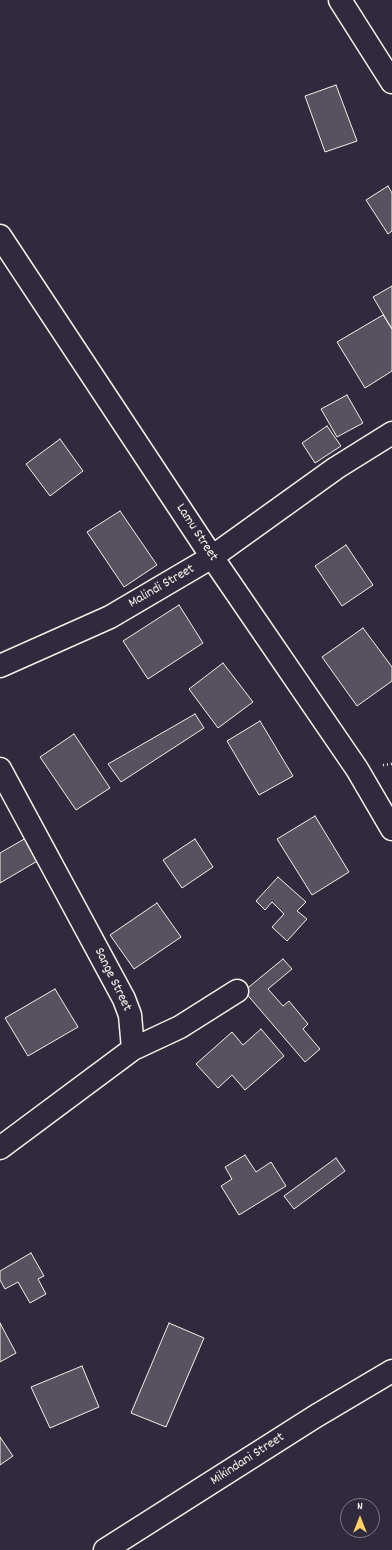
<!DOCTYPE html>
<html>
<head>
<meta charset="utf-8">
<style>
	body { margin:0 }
	#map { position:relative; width:392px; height:1550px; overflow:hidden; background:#2f2a3d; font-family:Dekko,sans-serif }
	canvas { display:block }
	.north { position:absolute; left:340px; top:1498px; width:40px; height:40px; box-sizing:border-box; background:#2f2a3d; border:1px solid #7e7a81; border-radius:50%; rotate:0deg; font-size:11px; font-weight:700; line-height:16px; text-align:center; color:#f4f1e8 }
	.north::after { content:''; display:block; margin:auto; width:14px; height:18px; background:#ffd166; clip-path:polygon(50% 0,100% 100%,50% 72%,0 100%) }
</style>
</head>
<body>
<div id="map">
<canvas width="392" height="1550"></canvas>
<div class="north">N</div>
</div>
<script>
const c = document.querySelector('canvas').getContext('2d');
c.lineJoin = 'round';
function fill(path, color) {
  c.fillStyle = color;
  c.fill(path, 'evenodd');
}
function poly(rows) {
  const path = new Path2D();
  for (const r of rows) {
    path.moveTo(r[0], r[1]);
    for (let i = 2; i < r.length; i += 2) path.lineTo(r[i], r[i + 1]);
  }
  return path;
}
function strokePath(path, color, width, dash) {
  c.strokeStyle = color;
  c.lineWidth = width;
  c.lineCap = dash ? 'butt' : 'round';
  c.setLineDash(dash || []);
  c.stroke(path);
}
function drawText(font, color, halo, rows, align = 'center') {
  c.font = font + ' Dekko,sans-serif';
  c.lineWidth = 4;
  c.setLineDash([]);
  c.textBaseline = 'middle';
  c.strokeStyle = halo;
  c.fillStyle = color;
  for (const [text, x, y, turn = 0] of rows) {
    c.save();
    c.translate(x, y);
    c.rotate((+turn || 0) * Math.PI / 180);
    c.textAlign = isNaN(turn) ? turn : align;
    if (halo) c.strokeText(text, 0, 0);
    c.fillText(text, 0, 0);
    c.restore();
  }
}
const building = poly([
	[336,85,357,141,325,152,305,96,336,85],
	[388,186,392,193,392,231,388,234,366,200,388,186],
	[392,286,392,329,373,297,392,286],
	[383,315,392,329,392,371,365,388,337,342,383,315],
	[347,395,363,423,337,437,321,409,347,395],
	[327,426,341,446,315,463,302,443,327,426],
	[60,439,83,471,50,496,26,464,60,439],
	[120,511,157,565,124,587,87,532,120,511],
	[346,545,373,585,342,606,315,566,346,545],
	[179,605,203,643,148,679,123,641,179,605],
	[363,628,392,667,392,681,357,706,322,657,363,628],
	[223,663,253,702,218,728,189,689,223,663],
	[195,714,204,728,121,782,108,764,195,714],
	[260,721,293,776,259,795,227,741,260,721],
	[74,734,110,788,76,810,40,757,74,734],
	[315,816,349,872,312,895,277,839,315,816],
	[26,838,39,860,0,883,0,853,26,838],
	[195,839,213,867,182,888,163,860,195,839],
	[278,877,306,902,297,911,307,919,287,941,272,927,284,914,272,902,265,910,256,901,278,877],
	[157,903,181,937,134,969,110,935,157,903],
	[283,959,292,969,268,989,283,1006,289,1001,308,1024,303,1029,320,1049,305,1062,244,991,283,959],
	[55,989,78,1027,28,1056,5,1018,55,989],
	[261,1029,284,1056,245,1090,232,1075,218,1088,196,1064,232,1032,243,1045,261,1029],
	[245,1155,256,1172,271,1162,286,1186,239,1215,221,1186,232,1179,225,1167,245,1155],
	[336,1158,345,1171,294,1209,284,1196,336,1158],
	[31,1253,44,1276,38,1279,46,1294,30,1303,18,1282,5,1289,0,1280,0,1271,31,1253],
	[0,1323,16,1353,0,1362,0,1323],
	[169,1323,204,1338,166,1427,131,1413,169,1323],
	[82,1366,99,1407,50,1428,31,1387,82,1366],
	[0,1437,13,1456,0,1465,0,1437]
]);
const path = poly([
	[383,765,392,764]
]);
const minor = poly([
	[340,0,392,82],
	[0,236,212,557,357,769,392,829],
	[0,666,110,617,212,557,336,468,392,433],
	[0,769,124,999,130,1015,133,1049,0,1148],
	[133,1049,180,1027,237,991],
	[105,1550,316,1416,392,1371]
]);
const streetNames = [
	["Lamu Street",196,533,57],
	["Malindi Street",162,587,-30],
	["Sange Street",112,980,64],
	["Mikindani Street",248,1460,-33]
];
fill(building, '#56525f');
strokePath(building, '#f4f1e8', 1);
strokePath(minor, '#f4f1e8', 25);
strokePath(path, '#f4f1e8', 2.5, [1, 3]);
strokePath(minor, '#2f2a3d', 22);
drawText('14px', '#f4f1e8', '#2f2a3d', streetNames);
</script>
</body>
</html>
